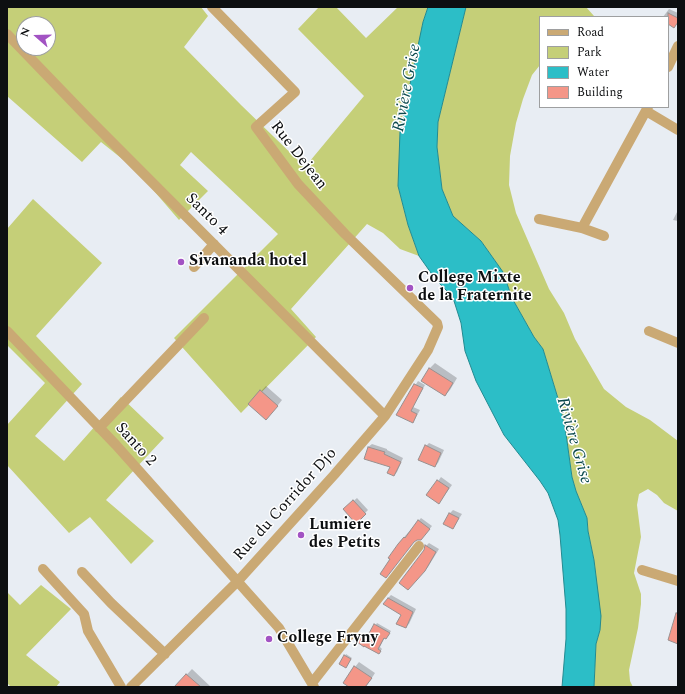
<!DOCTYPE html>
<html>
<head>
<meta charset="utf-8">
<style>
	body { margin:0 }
	#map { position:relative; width:685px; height:694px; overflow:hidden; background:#e8edf3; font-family:Spectral,serif }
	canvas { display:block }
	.frame { position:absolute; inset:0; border:8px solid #0d0f11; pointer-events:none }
	.legend { position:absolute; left:539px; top:16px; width:130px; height:92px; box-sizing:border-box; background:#fff; border:1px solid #9e9fa0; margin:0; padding:5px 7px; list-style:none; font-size:12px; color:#0d0f11 }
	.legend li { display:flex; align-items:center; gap:8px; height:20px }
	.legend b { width:20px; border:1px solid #9e9fa0 }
	.north { position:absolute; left:16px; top:16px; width:40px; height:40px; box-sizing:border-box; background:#fff; border:1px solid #9e9fa0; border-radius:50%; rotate:290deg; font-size:11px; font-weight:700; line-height:16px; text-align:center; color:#0d0f11 }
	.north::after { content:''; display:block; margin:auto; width:14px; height:18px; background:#a253c3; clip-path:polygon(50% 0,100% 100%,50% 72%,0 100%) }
</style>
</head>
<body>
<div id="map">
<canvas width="685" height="694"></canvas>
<div class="frame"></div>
<ul class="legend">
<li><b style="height:5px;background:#caa974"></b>Road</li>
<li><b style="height:11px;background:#c5cf78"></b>Park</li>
<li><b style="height:11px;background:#2cbec7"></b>Water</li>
<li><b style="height:11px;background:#f49688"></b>Building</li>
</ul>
<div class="north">N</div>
</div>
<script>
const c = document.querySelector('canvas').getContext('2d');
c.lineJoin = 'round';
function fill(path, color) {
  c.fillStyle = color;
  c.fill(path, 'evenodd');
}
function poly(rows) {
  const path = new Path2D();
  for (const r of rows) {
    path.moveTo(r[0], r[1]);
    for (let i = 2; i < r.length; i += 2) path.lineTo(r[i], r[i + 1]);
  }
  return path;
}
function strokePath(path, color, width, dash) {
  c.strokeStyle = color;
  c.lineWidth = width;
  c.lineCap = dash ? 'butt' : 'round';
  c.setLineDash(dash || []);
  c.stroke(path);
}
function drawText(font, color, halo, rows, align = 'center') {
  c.font = font + ' Spectral,serif';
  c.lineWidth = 3;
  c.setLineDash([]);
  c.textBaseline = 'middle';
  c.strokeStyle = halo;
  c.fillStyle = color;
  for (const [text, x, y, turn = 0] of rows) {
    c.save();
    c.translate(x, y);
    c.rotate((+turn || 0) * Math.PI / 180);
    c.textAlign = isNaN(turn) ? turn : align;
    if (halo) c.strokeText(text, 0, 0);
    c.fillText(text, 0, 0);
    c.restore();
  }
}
const green = poly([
	[7,7,201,7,208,16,184,47,241,105,305,167,364,96,298,29,319,7,336,7,366,38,398,7,428,7,423,22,398,186,408,225,419,256,400,249,383,233,367,224,291,309,316,337,241,413,174,338,278,234,191,152,180,165,208,191,179,220,136,170,101,142,82,162,7,96],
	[24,24,48,24,48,48,24,48],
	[466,7,586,7,594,16,592,17,540,17,540,65,532,75,523,99,516,123,510,156,509,185,516,213,549,289,564,313,575,339,604,389,626,407,650,420,678,441,678,511,664,503,657,495,648,489,639,494,637,505,641,537,634,573,641,594,641,604,638,628,629,670,630,681,633,687,594,687,596,644,600,630,594,560,588,531,587,518,576,491,572,477,566,434,560,405,543,349,534,337,512,298,503,272,481,241,453,216,442,189,437,147,438,122],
	[33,199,102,263,36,336,82,384,35,436,64,461,121,397,164,438,106,500,154,541,131,564,90,517,69,533,7,465,7,425,45,383,7,345,7,229],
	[41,585,71,609,26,655,60,682,56,687,11,687,7,683,7,592,20,605]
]);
const water = poly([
	[428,7,466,7,438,122,437,147,442,189,453,216,481,241,503,272,512,298,534,337,543,349,560,405,566,434,572,477,576,491,587,518,588,531,594,560,601,616,600,630,596,644,594,687,562,687,566,639,566,609,560,535,558,520,548,493,540,481,504,435,476,381,465,351,461,323,454,301,449,293,436,280,419,256,408,225,398,186,400,132,423,22,428,7]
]);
const shadow = poly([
	[669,9,678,13,678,22,674,27,668,23,668,17,663,17],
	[678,210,678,221,673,220],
	[435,363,457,378,450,390,445,395,422,381,430,368],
	[418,381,425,385,413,407,420,410,415,419,412,422,397,414],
	[266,386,282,400,271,414,249,404],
	[429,443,444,450,438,463,435,466,426,446],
	[372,444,387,449,387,450,403,458,397,472,394,475,391,467,368,447],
	[441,477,452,485,439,503,428,495],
	[357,498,368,510,356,522,344,509],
	[453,510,462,514,453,528,445,524,450,513],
	[421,518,432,526,424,536,398,544],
	[429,543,439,549,428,567,407,589,426,546],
	[391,595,416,609,409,624,405,627,402,614,388,598],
	[377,623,391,631,388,636,385,637,380,647,382,649,379,653,362,636,364,634,368,637],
	[346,654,352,658,346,667,345,656],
	[359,662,375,673,366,687,351,687,355,667],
	[192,669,211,687,175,687]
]);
const building = poly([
	[668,13,678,18,678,22,674,28,668,24,668,13],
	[429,368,453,383,445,396,421,381,429,368],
	[414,384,423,388,411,411,417,414,413,423,396,415,414,384],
	[260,390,278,406,266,420,248,404,260,390],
	[425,445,441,453,435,467,418,460,425,445],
	[368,447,385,452,384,454,401,462,394,476,387,473,390,467,364,459,368,447],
	[437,480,449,488,439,504,426,495,437,480],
	[353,500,366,514,356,524,343,509,353,500],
	[449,513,459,518,453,529,443,524,449,513],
	[418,520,430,529,421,540,417,540,414,542,386,578,380,574,390,559,388,558,398,544,404,537,405,538,418,520],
	[425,545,436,552,425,571,408,590,399,583,424,550,425,545],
	[388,598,413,612,406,628,396,624,401,615,383,604,388,598],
	[676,613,678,613,678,644,668,640,676,613],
	[374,624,390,633,386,639,384,638,378,649,381,651,379,654,364,646,364,647,357,642,362,635,366,639,374,624],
	[344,655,351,659,346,668,339,664,344,655],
	[354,666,372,678,365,687,349,687,343,683,354,666],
	[186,674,201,687,174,687,186,674]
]);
const minor = poly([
	[7,34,88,118,385,416],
	[668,67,678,46],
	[646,111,678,130],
	[539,219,582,228,604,236],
	[582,228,648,107],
	[194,267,214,244],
	[7,331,116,445,279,628,314,687],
	[649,331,678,343],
	[99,428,204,318],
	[43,569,84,614,88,631,121,687],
	[642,570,678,581],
	[82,572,111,603,165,654],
	[312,683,419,546],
	[131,687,238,581,334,475,385,416,428,350,438,327,437,323,345,234,298,184,256,127,295,92,212,7]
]);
const markers = [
	[181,262,4,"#a253c3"],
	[410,288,4,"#a253c3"],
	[301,535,4,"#a253c3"],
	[269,639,4,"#a253c3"]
];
const streetNames = [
	["Rue Dejean",298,156,52],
	["Santo 4",206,215,45],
	["Santo 2",135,445,48],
	["Rue du Corridor Djo",286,505,-48]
];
const poiNames = [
	["Sivananda hotel",189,262],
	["College Mixte",418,279],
	["de la Fraternite",418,297],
	["Lumiere",309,526],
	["des Petits",309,544],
	["College Fryny",277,639]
];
const waterNames = [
	["Rivière Grise",408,88,-79],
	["Rivière Grise",573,441,74]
];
fill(green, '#c5cf78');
fill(water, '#2cbec7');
strokePath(water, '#238a90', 1);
fill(shadow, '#0003');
fill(building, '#f49688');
strokePath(building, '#98908f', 1);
strokePath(minor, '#caa974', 10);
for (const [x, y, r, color] of markers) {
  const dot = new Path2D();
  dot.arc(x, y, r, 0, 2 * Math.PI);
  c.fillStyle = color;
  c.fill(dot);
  strokePath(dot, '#fff', 1.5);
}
drawText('16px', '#0d0f11', '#fff', streetNames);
drawText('bold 16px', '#0d0f11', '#fff', poiNames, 'left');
drawText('italic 17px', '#0b494d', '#fff', waterNames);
</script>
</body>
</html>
